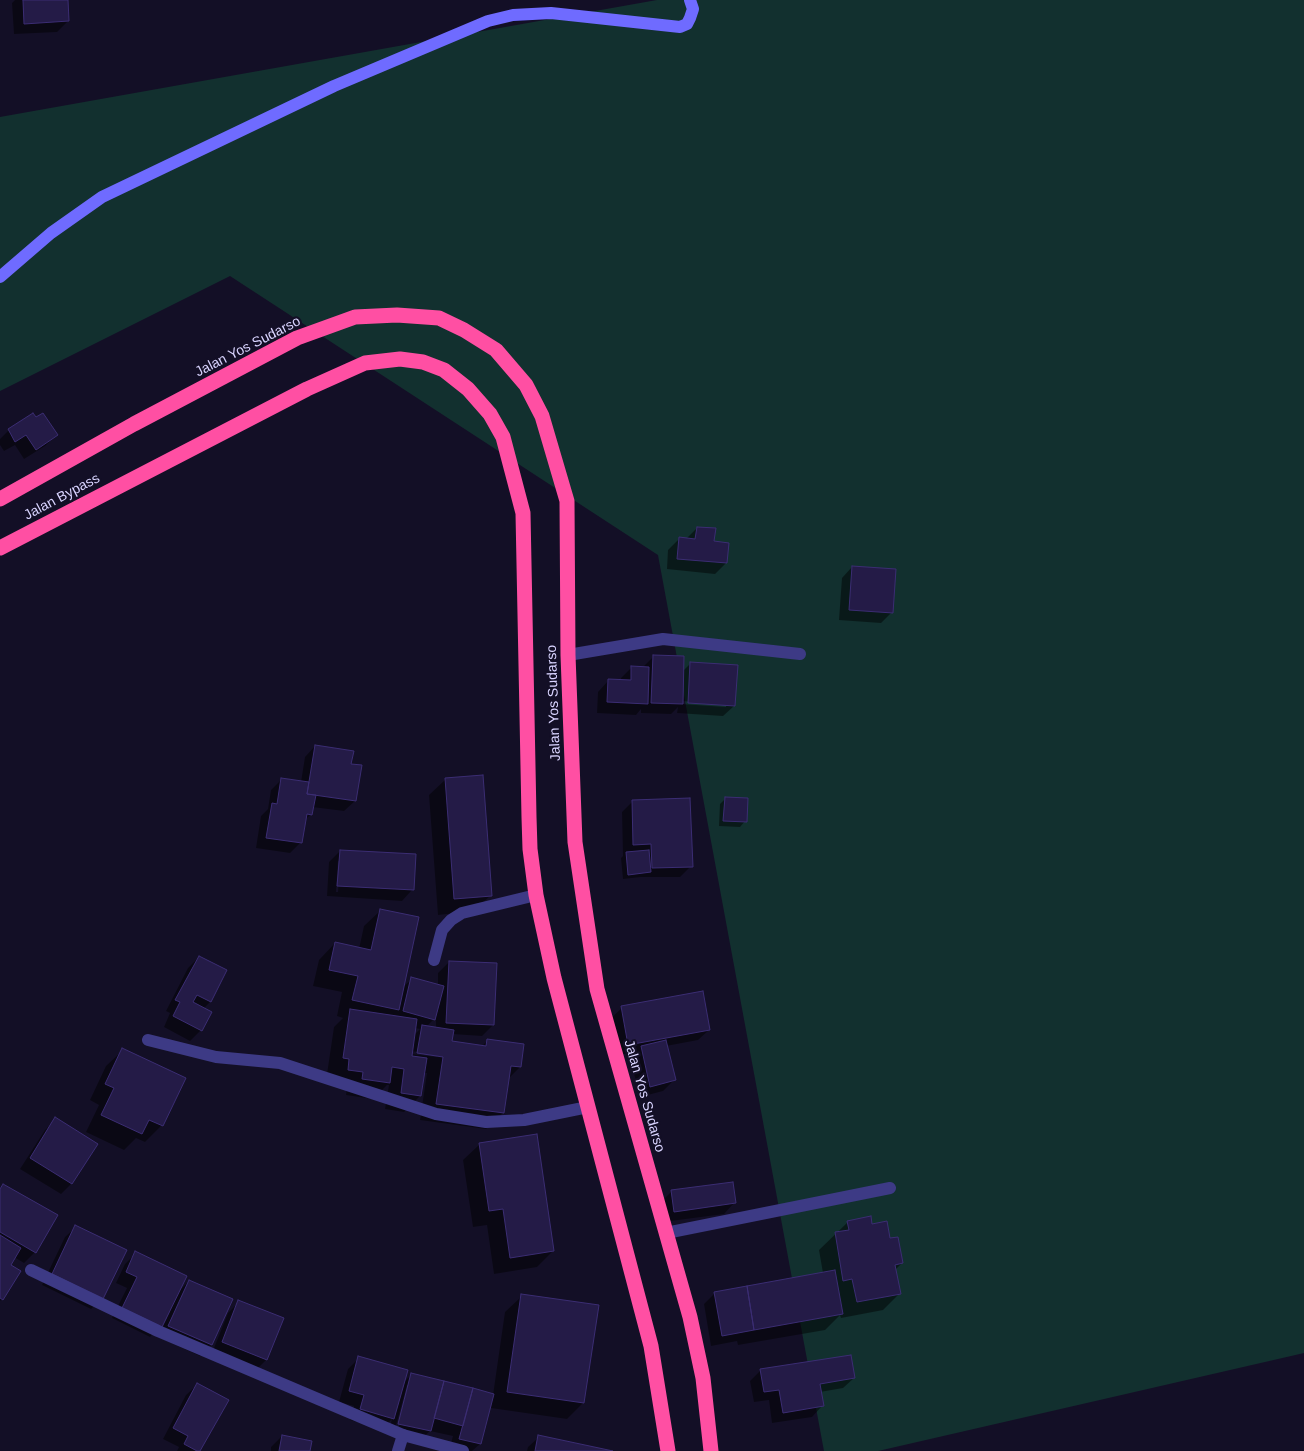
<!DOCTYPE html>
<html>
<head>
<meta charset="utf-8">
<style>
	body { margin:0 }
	canvas { display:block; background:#130f26 }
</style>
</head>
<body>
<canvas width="1304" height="1451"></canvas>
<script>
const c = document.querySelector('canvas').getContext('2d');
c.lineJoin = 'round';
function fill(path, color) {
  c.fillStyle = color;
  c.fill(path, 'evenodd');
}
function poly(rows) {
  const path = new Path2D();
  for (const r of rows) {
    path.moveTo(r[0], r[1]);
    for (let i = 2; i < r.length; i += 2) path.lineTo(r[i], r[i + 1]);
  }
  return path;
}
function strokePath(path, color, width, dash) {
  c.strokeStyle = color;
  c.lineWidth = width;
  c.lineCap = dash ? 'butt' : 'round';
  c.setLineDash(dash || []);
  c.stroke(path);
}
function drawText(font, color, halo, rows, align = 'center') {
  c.font = font + ' Helvetica,sans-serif';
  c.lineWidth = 4.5;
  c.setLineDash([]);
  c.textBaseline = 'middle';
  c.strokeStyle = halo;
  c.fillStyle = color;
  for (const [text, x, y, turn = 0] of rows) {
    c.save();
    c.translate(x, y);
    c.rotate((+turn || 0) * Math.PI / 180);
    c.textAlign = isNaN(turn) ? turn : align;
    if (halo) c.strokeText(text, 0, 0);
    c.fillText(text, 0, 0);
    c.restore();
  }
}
const green = poly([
	[657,0,1304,0,1304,1353,878,1451,824,1451,658,555,230,276,0,391,0,117]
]);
const shadow = poly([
	[15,0,67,0,68,21,57,32,14,34,12,3],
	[33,415,56,435,45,446,24,459,15,445,4,451,0,445,0,439,9,430],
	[697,528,713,542,726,563,715,574,667,569,668,550,679,539,686,539],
	[852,567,892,612,881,623,839,620,842,578],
	[653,657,683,671,691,663,734,706,723,716,677,713,678,707,671,714,641,713,641,709,636,715,597,713,598,692,608,681,621,681,621,678,632,667,642,668],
	[681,701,726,704,726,707,681,704],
	[315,746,350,765,355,801,344,811,312,807,311,814,304,821,301,842,290,853,256,848,261,816,268,809,271,790,282,779,301,782,305,757],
	[446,779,491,895,474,911,438,915,429,795],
	[725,799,745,821,740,827,719,826,720,804],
	[633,801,691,866,680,877,641,877,623,879,621,858,623,856,622,812],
	[340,851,412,890,402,901,327,896,329,862],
	[338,861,340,861,338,892,336,892],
	[381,910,402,988,412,979,438,986,438,973,449,962,493,1025,482,1036,452,1034,451,1042,482,1046,488,1040,520,1067,508,1079,503,1113,486,1129,420,1120,427,1073,424,1073,420,1096,404,1112,385,1109,389,1085,387,1085,373,1099,346,1095,347,1088,327,1074,334,1027,343,1018,337,1016,342,992,313,986,319,960,335,943,359,949,364,926],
	[436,1017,436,1029,426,1027],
	[415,1028,420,1029,414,1035],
	[411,1051,437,1055,437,1057,411,1054],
	[199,957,226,971,210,1002,203,1009,201,1030,190,1041,164,1027,170,1013,166,1011,188,968],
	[622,1008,709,1030,698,1040,666,1046,674,1080,663,1091,640,1097,630,1058,636,1052,618,1055,611,1018],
	[123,1050,184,1078,161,1126,145,1142,136,1138,124,1150,86,1132,99,1105,90,1100,106,1066],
	[56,1119,71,1184,61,1194,20,1169,45,1130],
	[480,1144,553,1251,537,1267,494,1274,487,1225,473,1227,463,1160],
	[3,1185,35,1252,24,1263,14,1257,9,1266,2,1299,0,1301,0,1188],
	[672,1191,734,1203,724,1214,663,1222,661,1202],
	[848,1222,871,1225,889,1240,902,1263,895,1270,899,1294,883,1310,841,1318,840,1315,825,1330,738,1345,737,1341,711,1346,704,1304,715,1293,823,1273,819,1250],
	[76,1227,102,1298,91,1309,42,1285,65,1237],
	[136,1253,177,1293,189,1281,231,1299,211,1345,200,1356,158,1337,167,1318,165,1317,160,1326,150,1337,112,1318,127,1288,116,1283,125,1264],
	[522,1296,583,1403,567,1419,491,1408,492,1401,491,1400,480,1444,472,1451,449,1450,453,1436,430,1431,419,1441,388,1434,392,1419,382,1429,350,1420,354,1406,339,1402,348,1369,359,1358,403,1383,412,1374,493,1395,505,1312],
	[407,1385,409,1385,398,1430,395,1429],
	[239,1302,282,1319,266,1360,255,1371,212,1353,228,1313],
	[761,1370,854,1378,843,1388,820,1392,822,1406,812,1417,772,1423,769,1400,754,1402,750,1381],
	[197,1385,199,1451,177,1451,179,1447,163,1439,186,1395],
	[282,1436,309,1451,271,1451,271,1447],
	[539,1437,607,1451,527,1451,528,1447]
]);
const building = poly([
	[23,0,68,0,69,21,24,24,23,0],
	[33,413,36,417,43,413,58,435,36,450,26,435,15,442,8,429,33,413],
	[697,527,716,528,714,541,729,543,727,563,677,559,679,537,695,539,697,527],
	[852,566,896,569,893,613,849,610,852,566],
	[653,655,684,656,683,704,651,703,653,655],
	[690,662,738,665,735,706,688,703,690,662],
	[631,666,649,667,648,704,607,702,608,679,631,680,631,666],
	[315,745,354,751,351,764,362,765,356,801,307,794,315,745],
	[483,775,492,896,454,899,445,778,483,775],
	[281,778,309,782,307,794,316,795,312,815,307,814,302,843,266,838,272,803,277,804,281,778],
	[725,797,748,798,747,822,723,821,725,797],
	[690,798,693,867,652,868,651,844,633,845,632,800,690,798],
	[340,850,416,854,414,890,337,886,340,850],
	[649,850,651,872,628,875,626,852,649,850],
	[380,909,419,917,399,1010,352,1000,358,976,329,970,335,942,371,950,380,909],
	[199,956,227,970,211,1002,197,995,193,1002,212,1012,202,1031,173,1016,180,1002,175,1000,199,956],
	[449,961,497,963,494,1025,446,1023,449,961],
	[411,977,444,986,435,1020,403,1011,411,977],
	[703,991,710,1030,628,1045,621,1006,703,991],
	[350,1009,417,1019,412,1056,427,1058,421,1096,401,1093,404,1069,392,1067,390,1083,362,1079,363,1072,348,1070,349,1059,343,1058,350,1009],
	[422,1025,454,1030,452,1041,486,1046,487,1039,524,1044,521,1067,511,1066,504,1113,436,1104,443,1057,417,1053,422,1025],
	[666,1040,676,1080,650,1087,641,1046,666,1040],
	[122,1048,186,1078,163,1126,149,1120,142,1134,101,1115,114,1088,105,1084,122,1048],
	[55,1117,98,1144,72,1184,30,1158,55,1117],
	[537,1134,554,1251,510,1258,503,1209,489,1211,479,1143,537,1134],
	[733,1182,736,1203,674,1212,671,1190,733,1182],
	[3,1184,58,1215,36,1253,0,1232,0,1189,3,1184],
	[871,1216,872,1224,887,1221,890,1238,898,1237,903,1263,895,1265,901,1294,857,1302,852,1279,843,1281,835,1232,849,1230,847,1221,871,1216],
	[75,1225,127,1250,103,1299,52,1274,75,1225],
	[0,1235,21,1248,11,1265,21,1271,3,1300,0,1298,0,1235],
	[135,1251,187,1276,162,1327,122,1308,137,1277,126,1272,135,1251],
	[835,1270,843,1314,754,1330,747,1286,835,1270],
	[189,1280,233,1299,212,1345,168,1326,189,1280],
	[747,1286,754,1330,722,1336,714,1292,747,1286],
	[521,1294,599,1305,584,1403,507,1392,521,1294],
	[238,1300,284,1318,267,1360,222,1342,238,1300],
	[851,1355,855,1378,820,1384,824,1406,783,1413,779,1390,764,1392,760,1369,851,1355],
	[358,1356,408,1370,394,1419,360,1409,364,1395,349,1391,358,1356],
	[411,1373,444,1381,431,1431,398,1424,411,1373],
	[444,1381,473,1388,463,1426,434,1418,444,1381],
	[197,1383,229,1400,200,1451,197,1451,184,1444,188,1436,173,1428,197,1383],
	[473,1388,494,1394,481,1444,459,1439,473,1388],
	[282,1435,312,1441,310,1451,279,1451,282,1435],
	[538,1435,613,1451,535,1451,538,1435]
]);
const lane = poly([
	[568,655,663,639,800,654],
	[434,960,442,930,451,920,462,913,536,895],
	[666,1233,890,1188],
	[398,1451,403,1435]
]);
const street = poly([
	[148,1040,216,1057,280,1063,436,1114,486,1122,524,1120,588,1107],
	[31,1270,158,1331,318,1399,403,1435,463,1451]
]);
const secondary = poly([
	[0,277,51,233,102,197,334,86,488,21,513,15,551,13,680,27,687,24,690,18,693,9,690,0]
]);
const highway = poly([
	[0,499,134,424,297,338,355,317,397,315,439,318,464,330,496,350,526,385,542,416,567,501,568,655,575,842,597,989,690,1317,703,1378,711,1451],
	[0,548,307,389,365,363,400,359,423,362,444,370,468,389,490,414,503,437,523,513,529,817,530,849,536,895,554,978,651,1346,668,1451]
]);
const streetNames = [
	["Jalan Yos Sudarso",248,347,-27],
	["Jalan Bypass",62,497,-28],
	["Jalan Yos Sudarso",554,703,-92],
	["Jalan Yos Sudarso",644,1096,74]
];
fill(green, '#12302f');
fill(shadow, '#0007');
fill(building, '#241b47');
strokePath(building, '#3b2d73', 1);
strokePath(lane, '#3d3a85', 12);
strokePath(street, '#3d3a85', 12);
strokePath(secondary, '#6f6bff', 12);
strokePath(highway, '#ff4fa3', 15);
drawText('14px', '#d9d4ff', '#130f26', streetNames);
</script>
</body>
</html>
